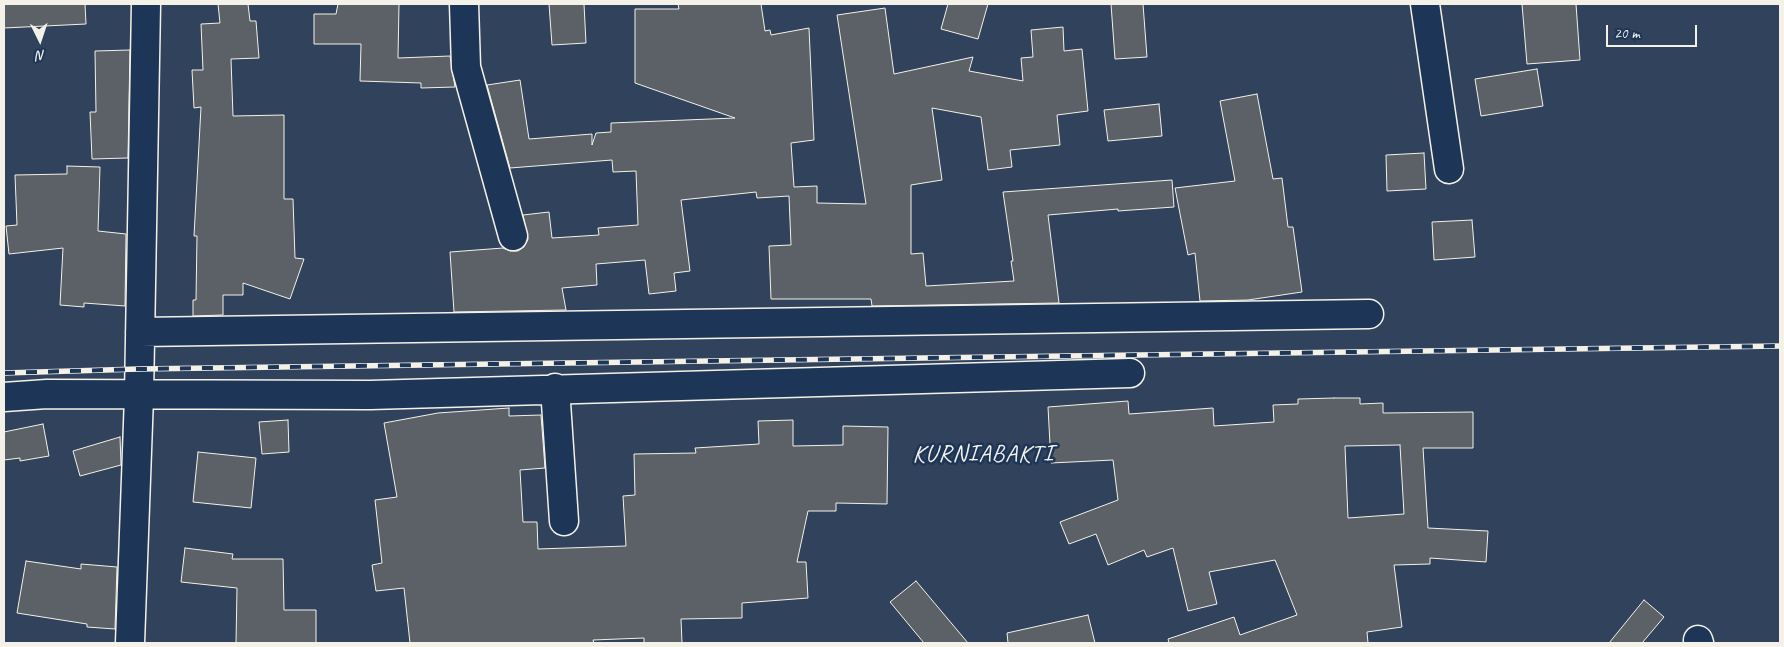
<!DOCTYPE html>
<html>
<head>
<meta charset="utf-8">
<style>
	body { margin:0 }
	#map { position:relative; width:1784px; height:647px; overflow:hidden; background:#30425c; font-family:Caveat,sans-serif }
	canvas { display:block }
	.frame { position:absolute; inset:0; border:5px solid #f4f1e8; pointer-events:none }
	.north { position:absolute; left:15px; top:15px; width:50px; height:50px; -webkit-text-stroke:4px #1d3557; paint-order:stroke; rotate:176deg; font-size:14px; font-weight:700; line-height:20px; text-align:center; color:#f4f1e8 }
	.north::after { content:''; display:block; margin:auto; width:18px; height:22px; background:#f4f1e8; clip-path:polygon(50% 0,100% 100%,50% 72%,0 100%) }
	.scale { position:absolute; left:1606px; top:25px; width:91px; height:22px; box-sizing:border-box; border:2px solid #f4f1e8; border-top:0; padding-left:6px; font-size:15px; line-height:18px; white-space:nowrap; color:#f4f1e8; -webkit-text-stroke:4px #1d3557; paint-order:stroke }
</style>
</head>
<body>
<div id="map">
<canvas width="1784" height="647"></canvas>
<div class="frame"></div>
<div class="north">N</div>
<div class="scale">20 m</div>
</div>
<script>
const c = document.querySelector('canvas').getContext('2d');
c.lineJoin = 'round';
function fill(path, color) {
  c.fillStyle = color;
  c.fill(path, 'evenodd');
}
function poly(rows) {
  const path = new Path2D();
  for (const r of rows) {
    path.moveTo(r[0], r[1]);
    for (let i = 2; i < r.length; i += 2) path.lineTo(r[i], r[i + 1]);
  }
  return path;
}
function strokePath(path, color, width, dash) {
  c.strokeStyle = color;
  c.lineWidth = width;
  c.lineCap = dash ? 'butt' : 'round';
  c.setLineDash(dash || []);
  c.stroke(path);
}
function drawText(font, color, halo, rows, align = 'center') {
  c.font = font + ' Caveat,sans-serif';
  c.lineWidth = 5;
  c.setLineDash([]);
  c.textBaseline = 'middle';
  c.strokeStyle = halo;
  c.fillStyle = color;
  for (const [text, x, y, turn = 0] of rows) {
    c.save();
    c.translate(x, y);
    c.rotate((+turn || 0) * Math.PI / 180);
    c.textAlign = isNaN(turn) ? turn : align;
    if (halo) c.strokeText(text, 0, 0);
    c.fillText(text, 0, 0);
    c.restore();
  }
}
const building = poly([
	[4,4,85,4,86,24,4,28,4,4],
	[218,4,248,4,250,21,256,21,259,58,231,59,233,116,284,115,284,199,293,199,295,258,304,259,290,299,243,283,243,295,223,295,223,315,193,316,193,300,196,300,197,236,194,236,201,107,194,108,192,70,203,70,201,24,220,23,218,4],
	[338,4,399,4,398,58,450,56,455,87,421,88,421,83,360,81,361,44,314,44,314,14,336,14,338,4],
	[549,4,584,4,586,43,552,45,549,4],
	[678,4,761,4,765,31,770,30,771,35,809,28,814,140,791,143,794,187,817,186,817,203,866,204,837,15,885,8,894,74,973,57,969,71,1023,81,1021,58,1033,57,1031,30,1063,27,1064,51,1082,49,1088,111,1057,115,1060,145,1010,150,1012,167,988,170,981,117,932,108,942,180,911,185,911,254,923,253,926,286,1014,281,1011,261,1013,261,1003,192,1172,180,1174,207,1118,211,1118,209,1048,215,1059,303,872,306,871,299,771,299,769,246,791,245,789,196,757,198,756,192,681,200,690,271,674,273,676,291,649,294,645,260,596,264,597,285,562,288,566,310,454,312,450,252,503,248,510,251,518,251,524,247,528,239,523,215,549,212,552,238,599,235,598,228,638,225,636,171,613,172,612,160,510,168,487,85,520,80,529,139,592,134,592,145,596,133,611,132,611,123,735,118,635,83,635,9,679,9,678,4],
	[948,4,988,4,978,39,941,29,948,4],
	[1111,4,1143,4,1147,57,1115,59,1111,4],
	[1522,4,1576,4,1580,60,1527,64,1522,4],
	[130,50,128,158,92,159,90,112,96,112,95,51,130,50],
	[1537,69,1543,106,1481,116,1475,79,1537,69],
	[1257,94,1273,179,1282,178,1288,227,1293,227,1302,292,1248,300,1200,301,1195,253,1188,255,1175,188,1235,181,1220,101,1257,94],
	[1159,104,1162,136,1108,141,1104,110,1159,104],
	[1424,153,1426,189,1387,191,1386,155,1424,153],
	[67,166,100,167,98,231,126,234,125,306,84,303,84,307,60,305,63,248,9,254,6,226,17,225,15,175,67,174,67,166],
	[1472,220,1475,257,1434,260,1432,222,1472,220],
	[1334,398,1360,398,1360,404,1383,403,1383,413,1473,412,1473,448,1423,448,1428,528,1488,531,1486,562,1430,558,1430,564,1394,565,1402,627,1367,632,1368,643,1169,643,1168,639,1234,617,1240,635,1297,615,1275,560,1209,572,1217,604,1188,611,1173,548,1147,557,1144,550,1108,565,1096,534,1069,544,1060,522,1118,500,1113,460,1051,463,1048,407,1128,401,1129,414,1213,408,1214,426,1274,422,1273,405,1298,404,1298,399,1334,398],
	[1400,445,1404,514,1348,518,1345,446,1400,445],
	[509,408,509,416,541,415,545,468,520,470,523,522,537,522,538,549,626,546,623,496,635,495,634,454,696,453,695,448,759,444,758,421,793,420,793,446,843,445,843,426,888,427,887,504,836,503,836,511,808,511,797,562,806,562,808,598,742,603,742,618,681,619,682,643,644,643,644,638,593,640,594,643,410,643,404,588,376,591,372,565,382,563,375,500,397,497,384,423,438,413,509,408],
	[288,420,289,452,262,454,259,422,288,420],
	[43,424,49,456,20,461,20,458,4,460,4,432,43,424],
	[120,437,121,465,80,476,73,451,120,437],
	[198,452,256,458,251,508,193,502,198,452],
	[185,548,233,554,232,559,283,559,284,610,316,610,316,643,236,643,237,588,181,582,185,548],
	[26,561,81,569,81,564,117,567,115,629,87,627,87,624,17,613,26,561],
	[916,581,968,643,924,643,890,602,916,581],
	[1644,600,1664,617,1642,643,1609,643,1644,600],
	[1088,615,1095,643,1008,643,1007,633,1088,615]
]);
const minor = poly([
	[464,4,466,67,513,236],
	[1425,4,1449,169],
	[140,332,1369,314],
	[555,388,564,521],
	[4,397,47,394,370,395,1130,373],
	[1698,640,1699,643],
	[130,643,139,396,146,4]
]);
const rail = poly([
	[4,373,139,369,1780,346]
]);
const quarterNames = [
	["KURNIABAKTI",983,455]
];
fill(building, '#5c6167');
strokePath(building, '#f4f1e8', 1);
strokePath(minor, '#f4f1e8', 31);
strokePath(minor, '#1d3557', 28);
strokePath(rail, '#f4f1e8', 5.5);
strokePath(rail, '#1d3557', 4, [11]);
c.letterSpacing = '1px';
drawText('24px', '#f4f1e8', '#1d3557', quarterNames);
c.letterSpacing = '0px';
</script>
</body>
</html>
